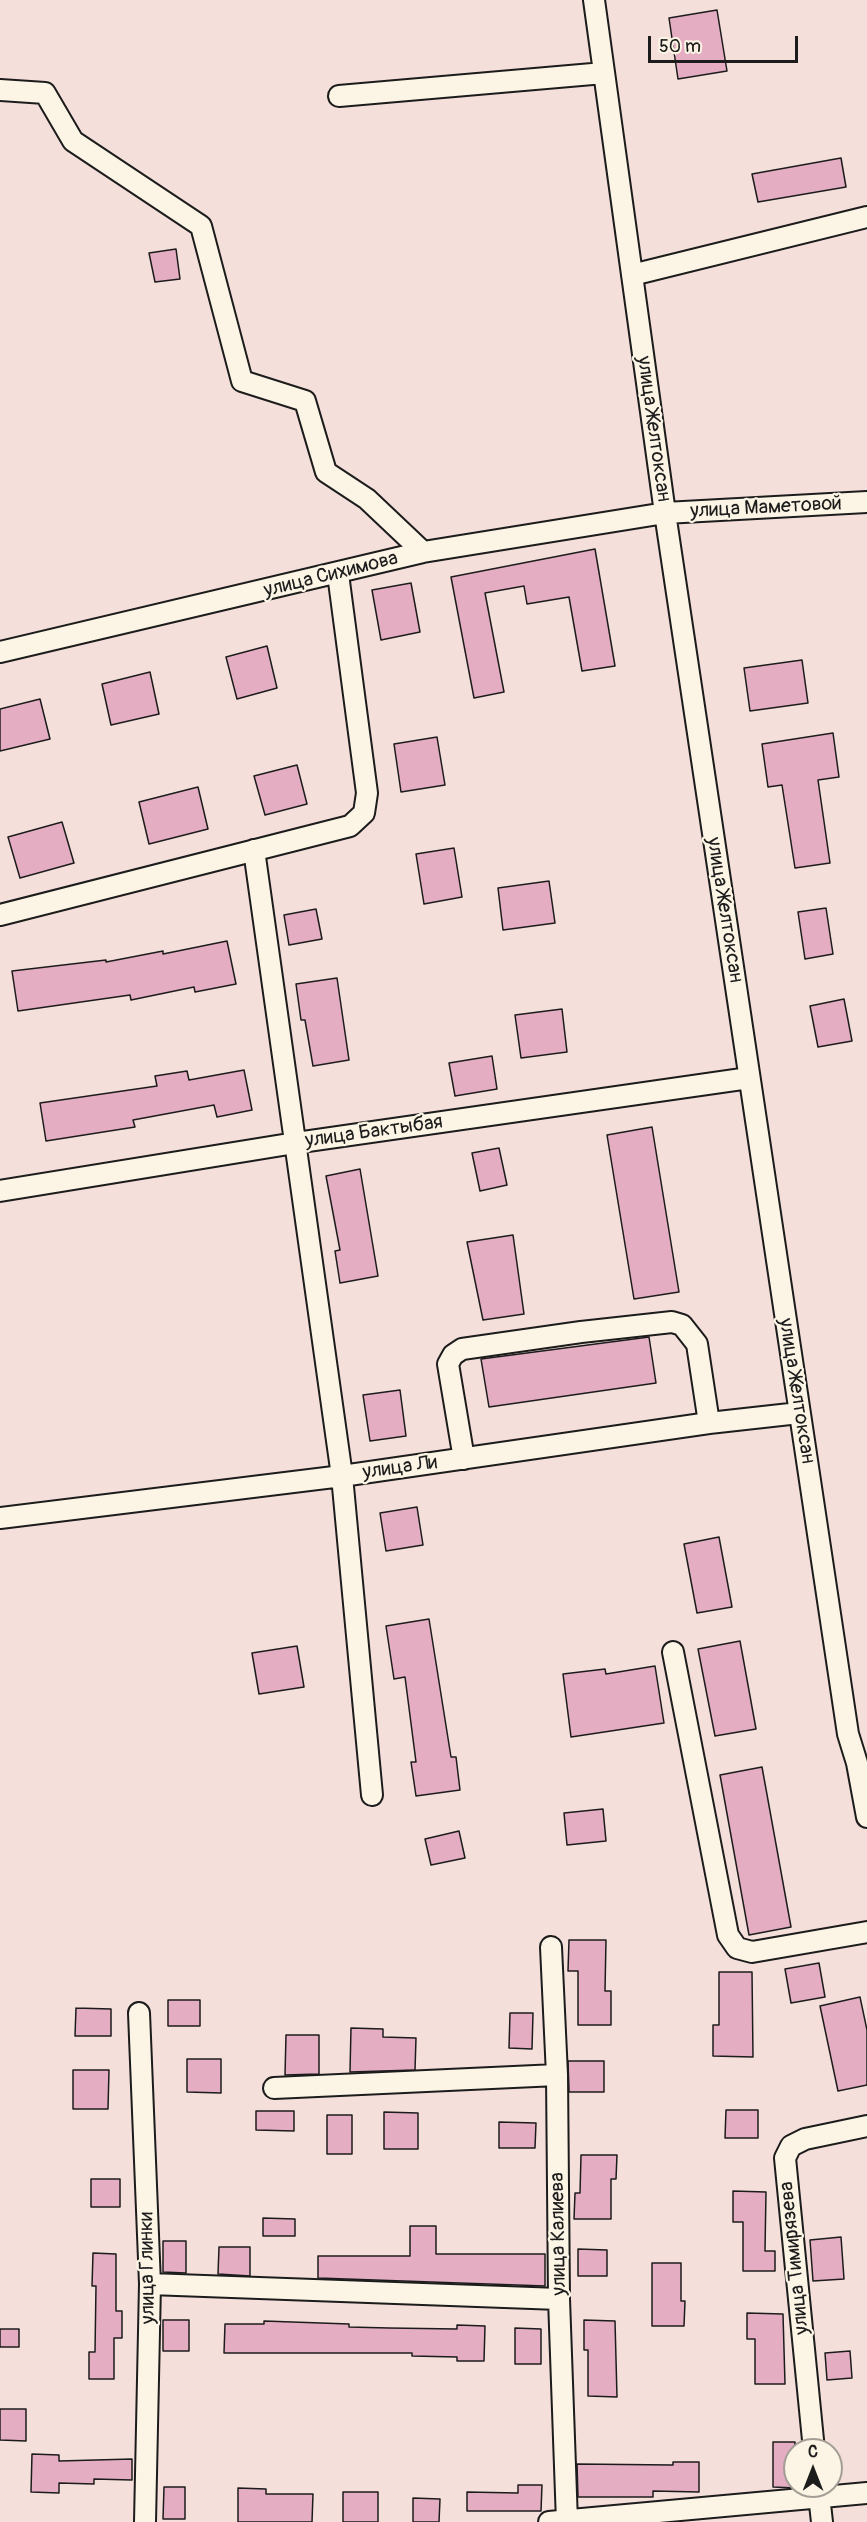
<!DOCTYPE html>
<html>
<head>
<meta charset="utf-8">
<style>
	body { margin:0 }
	#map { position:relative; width:867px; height:2522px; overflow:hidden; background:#f5dfda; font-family:Pangolin,sans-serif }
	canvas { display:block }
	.north { position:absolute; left:783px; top:2438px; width:60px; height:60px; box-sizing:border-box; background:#fcf5e5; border:2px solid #a29e95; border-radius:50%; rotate:0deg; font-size:16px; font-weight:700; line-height:24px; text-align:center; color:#1c1c1c }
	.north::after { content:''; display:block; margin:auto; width:21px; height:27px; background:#1c1c1c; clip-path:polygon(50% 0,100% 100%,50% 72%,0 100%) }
	.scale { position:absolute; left:648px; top:36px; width:150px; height:27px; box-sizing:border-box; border:3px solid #1c1c1c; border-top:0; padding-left:8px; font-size:18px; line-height:21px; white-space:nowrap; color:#1c1c1c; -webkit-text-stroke:4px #fcf5e5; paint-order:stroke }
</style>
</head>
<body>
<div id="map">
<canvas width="867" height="2522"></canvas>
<div class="north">С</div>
<div class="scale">50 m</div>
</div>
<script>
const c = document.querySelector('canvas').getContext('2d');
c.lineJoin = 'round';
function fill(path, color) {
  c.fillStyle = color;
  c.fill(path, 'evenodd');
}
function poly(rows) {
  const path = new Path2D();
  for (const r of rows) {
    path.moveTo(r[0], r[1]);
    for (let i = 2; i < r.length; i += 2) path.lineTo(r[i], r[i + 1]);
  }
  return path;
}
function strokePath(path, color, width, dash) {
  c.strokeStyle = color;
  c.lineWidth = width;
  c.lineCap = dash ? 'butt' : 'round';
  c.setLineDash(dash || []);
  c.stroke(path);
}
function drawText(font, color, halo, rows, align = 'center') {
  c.font = font + ' Pangolin,sans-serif';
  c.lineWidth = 4.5;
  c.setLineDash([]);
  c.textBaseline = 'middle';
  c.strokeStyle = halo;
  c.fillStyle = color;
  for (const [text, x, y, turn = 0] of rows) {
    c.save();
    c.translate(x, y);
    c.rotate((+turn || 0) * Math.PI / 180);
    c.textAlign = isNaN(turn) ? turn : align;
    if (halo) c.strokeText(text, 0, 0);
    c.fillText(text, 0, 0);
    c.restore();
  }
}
const building = poly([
	[717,10,727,71,678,79,669,18,717,10],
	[841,158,846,187,758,202,752,174,841,158],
	[176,249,180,279,155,282,149,253,176,249],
	[595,549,615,666,582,671,569,597,527,604,524,586,485,593,504,692,474,698,451,577,595,549],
	[411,583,420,632,381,640,372,590,411,583],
	[267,646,277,688,237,699,226,657,267,646],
	[802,660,808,703,750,711,744,668,802,660],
	[150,672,159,714,111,725,102,684,150,672],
	[40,699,50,739,0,751,0,709,40,699],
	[833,733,839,777,818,780,830,863,795,868,782,785,768,787,762,744,833,733],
	[437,737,445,785,401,792,394,744,437,737],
	[297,765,307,804,265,815,254,776,297,765],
	[198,787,208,829,149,844,139,802,198,787],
	[62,822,74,863,20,878,8,837,62,822],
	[454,848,462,897,424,904,416,854,454,848],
	[549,881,555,923,503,930,498,888,549,881],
	[826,908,833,954,805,959,798,912,826,908],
	[316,909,322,939,289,945,284,915,316,909],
	[227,941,236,984,195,992,194,987,131,1000,130,995,18,1011,12,971,106,960,106,962,163,951,163,954,227,941],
	[337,978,349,1060,313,1066,305,1020,301,1020,296,984,337,978],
	[844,999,852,1041,818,1047,810,1006,844,999],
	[562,1009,567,1052,521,1058,515,1015,562,1009],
	[492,1056,497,1089,455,1096,449,1063,492,1056],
	[244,1070,252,1110,217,1117,214,1105,133,1120,135,1127,46,1141,40,1103,157,1086,155,1076,187,1071,189,1080,244,1070],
	[652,1127,679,1292,634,1299,607,1135,652,1127],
	[499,1148,507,1185,480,1191,472,1153,499,1148],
	[360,1169,378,1276,340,1283,335,1251,340,1250,326,1176,360,1169],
	[513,1235,524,1314,483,1320,467,1242,513,1235],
	[649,1337,656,1383,489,1407,481,1359,649,1337],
	[400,1390,406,1436,370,1441,363,1395,400,1390],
	[417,1507,423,1545,386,1551,380,1513,417,1507],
	[719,1537,732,1607,697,1613,684,1544,719,1537],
	[429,1619,451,1757,456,1757,460,1790,416,1796,411,1762,416,1762,405,1677,394,1679,386,1626,429,1619],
	[740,1641,756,1729,715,1736,698,1649,740,1641],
	[297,1646,304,1687,259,1694,252,1653,297,1646],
	[655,1666,664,1723,571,1737,563,1674,605,1669,606,1674,655,1666],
	[762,1767,791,1927,749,1935,720,1775,762,1767],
	[603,1809,606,1841,567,1845,564,1813,603,1809],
	[459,1831,465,1858,431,1865,425,1839,459,1831],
	[569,1940,606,1940,605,1991,611,1991,611,2025,578,2025,578,1971,568,1971,569,1940],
	[819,1963,825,1997,791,2003,785,1969,819,1963],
	[719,1972,752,1972,753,2057,713,2056,713,2025,719,2025,719,1972],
	[860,1997,867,2030,867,2085,838,2091,820,2006,860,1997],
	[168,2000,200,2000,200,2026,168,2026,168,2000],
	[76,2008,111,2009,111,2036,75,2036,76,2008],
	[510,2013,533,2013,532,2049,509,2048,510,2013],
	[351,2028,383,2029,383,2037,416,2038,415,2070,350,2072,351,2028],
	[286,2035,319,2035,319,2074,285,2075,286,2035],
	[187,2059,221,2059,221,2093,187,2092,187,2059],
	[568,2061,604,2061,604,2092,569,2092,568,2061],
	[73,2070,109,2070,108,2109,73,2109,73,2070],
	[726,2110,758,2110,758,2138,725,2138,726,2110],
	[256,2111,294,2111,294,2131,256,2130,256,2111],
	[384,2112,418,2113,418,2149,384,2149,384,2112],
	[327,2115,352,2115,352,2154,327,2154,327,2115],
	[499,2122,536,2123,535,2148,499,2148,499,2122],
	[581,2155,617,2155,616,2179,611,2179,611,2219,574,2219,575,2193,580,2193,581,2155],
	[91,2179,120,2179,120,2207,91,2207,91,2179],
	[733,2191,766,2192,765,2251,775,2251,775,2271,743,2271,743,2222,733,2222,733,2191],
	[263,2218,295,2219,295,2236,263,2236,263,2218],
	[410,2226,436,2226,436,2254,545,2254,545,2286,318,2278,318,2256,410,2256,410,2226],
	[841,2237,844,2279,813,2281,810,2240,841,2237],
	[163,2241,186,2241,186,2273,163,2272,163,2241],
	[219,2247,250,2247,250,2276,218,2274,219,2247],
	[578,2249,607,2250,607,2276,578,2276,578,2249],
	[93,2253,116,2254,116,2311,122,2311,122,2338,114,2338,114,2379,89,2379,89,2352,95,2352,96,2286,92,2286,93,2253],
	[652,2263,681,2263,681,2301,685,2301,684,2326,652,2326,652,2263],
	[747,2313,783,2314,785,2384,755,2384,755,2339,747,2339,747,2313],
	[163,2320,189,2320,189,2351,163,2351,163,2320],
	[584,2320,615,2321,617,2397,588,2396,588,2350,584,2350,584,2320],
	[264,2321,349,2324,349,2327,389,2328,457,2329,457,2325,485,2326,484,2361,457,2361,457,2357,412,2356,412,2353,224,2353,225,2324,264,2324,264,2321],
	[515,2328,541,2329,541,2364,515,2364,515,2328],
	[0,2329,19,2329,19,2347,0,2347,0,2329],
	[850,2351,852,2378,827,2380,825,2353,850,2351],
	[0,2409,26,2409,26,2441,0,2440,0,2409],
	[773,2442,795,2442,795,2488,773,2487,773,2442],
	[32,2454,59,2455,59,2461,132,2459,132,2480,94,2479,94,2484,59,2483,59,2493,31,2492,32,2454],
	[673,2462,699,2462,699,2492,653,2491,653,2497,578,2497,577,2464,673,2465,673,2462],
	[518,2485,542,2485,541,2511,467,2511,467,2492,518,2493,518,2485],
	[164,2487,185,2487,185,2519,163,2519,164,2487],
	[238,2488,266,2489,266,2494,313,2494,312,2522,238,2522,238,2488],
	[343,2492,378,2492,378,2522,343,2522,343,2492],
	[413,2498,440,2499,439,2522,413,2522,413,2498]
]);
const minor = poly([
	[594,0,665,513,848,1734,857,1763,867,1817],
	[0,90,45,93,73,141,201,226,242,381,305,401,326,472,367,499,423,552],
	[339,96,604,73],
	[632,275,867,217],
	[0,652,423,552,665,513,867,502],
	[254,850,342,1476,372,1795],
	[0,915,350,826,364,813,367,793,338,574],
	[0,1191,295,1143,749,1078],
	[464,1459,448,1364,453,1355,462,1349,581,1332,672,1322,682,1325,697,1344,709,1423],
	[0,1518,342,1476,709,1423,799,1413],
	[673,1652,728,1935,737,1948,752,1952,867,1932],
	[551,1947,557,2075,559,2299,567,2522],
	[139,2013,150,2284,145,2522],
	[274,2088,557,2075],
	[150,2284,559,2299],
	[814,2450,785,2158,791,2146,805,2139,867,2126],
	[818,2486,822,2522],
	[549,2522,867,2493]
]);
const streetNames = [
	["улица Желтоксан",653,429,82],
	["улица Маметовой",766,508,-3],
	["улица Сихимова",331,575,-14],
	["улица Желтоксан",724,910,81],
	["улица Бактыбая",374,1132,-8],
	["улица Желтоксан",796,1391,81],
	["улица Ли",400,1468,-8],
	["улица Калиева",559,2234,-91],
	["улица Тимирязева",795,2258,-96],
	["улица Глинки",148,2268,-91]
];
fill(building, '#e4adc2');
strokePath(building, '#1c1c1c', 1.5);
strokePath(minor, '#1c1c1c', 24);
strokePath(minor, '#fcf5e5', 20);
drawText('20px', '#1c1c1c', '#fcf5e5', streetNames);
</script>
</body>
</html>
